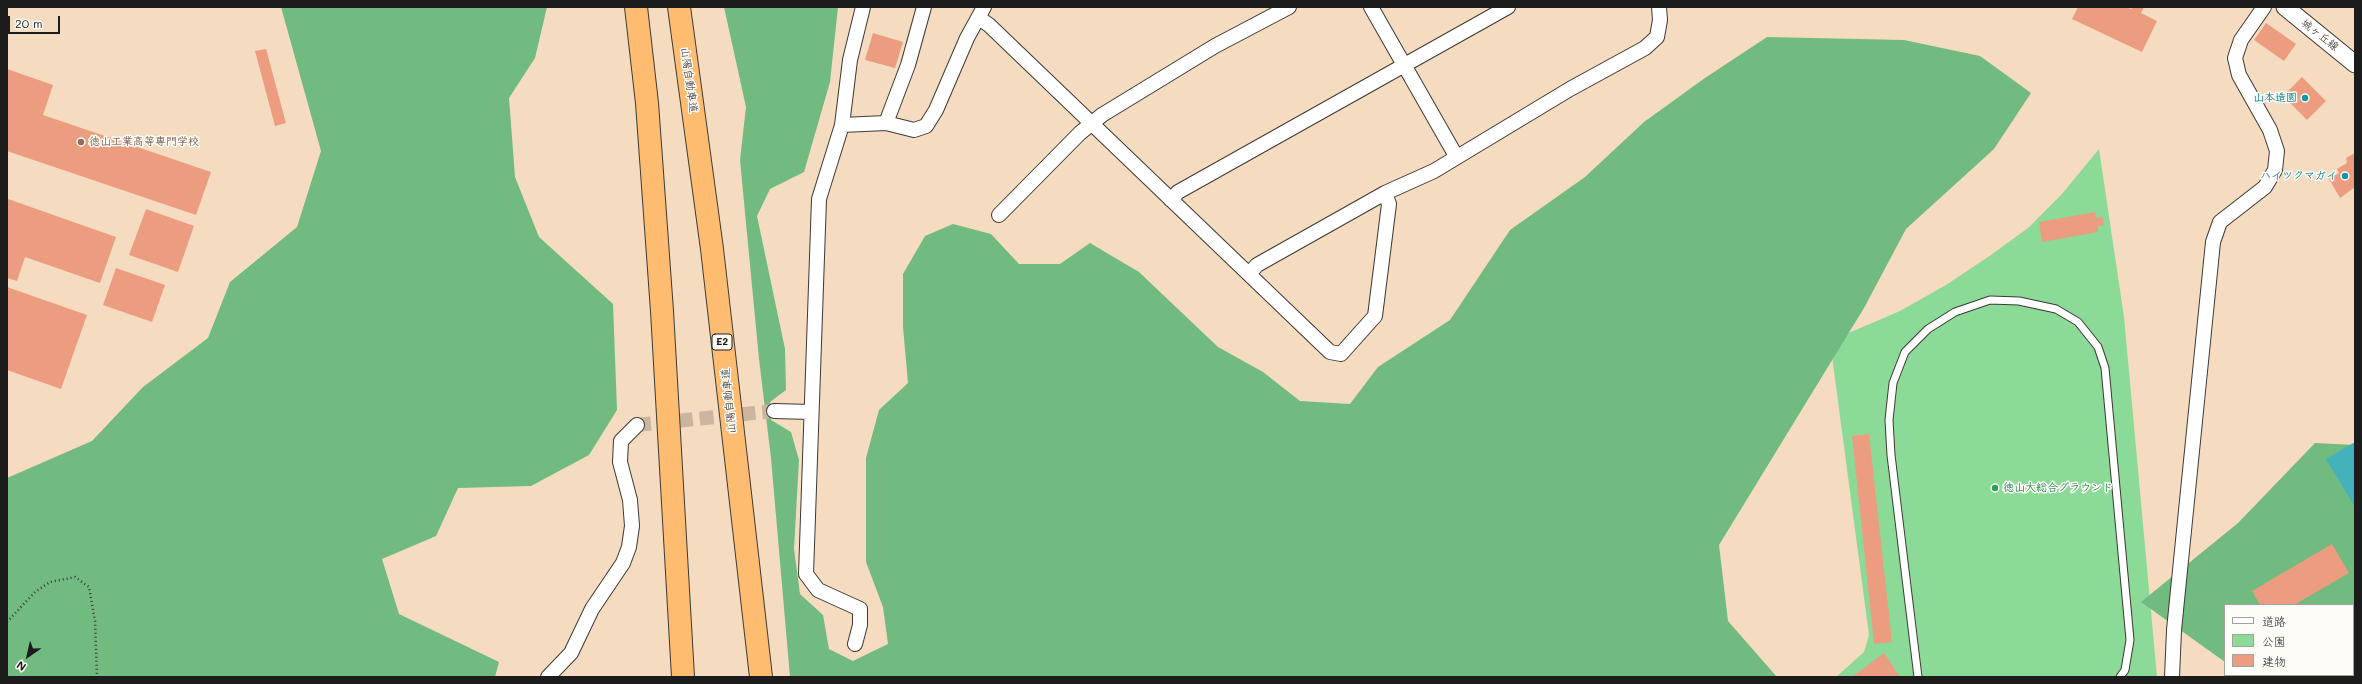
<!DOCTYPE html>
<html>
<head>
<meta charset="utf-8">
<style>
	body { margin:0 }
	#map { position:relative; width:2362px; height:684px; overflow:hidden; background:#f5dbbf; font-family:Mali,"Klee One",sans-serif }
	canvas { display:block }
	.frame { position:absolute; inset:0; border:8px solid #1c1c1c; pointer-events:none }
	.legend { position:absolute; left:2224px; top:604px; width:130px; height:72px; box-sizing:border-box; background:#fdfcf7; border:1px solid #a3a29f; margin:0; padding:5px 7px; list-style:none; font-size:12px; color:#1c1c1c }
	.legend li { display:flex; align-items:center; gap:8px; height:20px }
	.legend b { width:20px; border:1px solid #a3a29f }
	.north { position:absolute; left:8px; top:636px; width:40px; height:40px; -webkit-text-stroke:3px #fdfcf7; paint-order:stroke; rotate:214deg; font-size:11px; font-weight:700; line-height:16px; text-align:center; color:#1c1c1c }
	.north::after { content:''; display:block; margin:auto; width:14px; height:18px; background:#1c1c1c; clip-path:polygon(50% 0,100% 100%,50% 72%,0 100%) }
	.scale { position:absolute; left:8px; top:16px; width:52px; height:18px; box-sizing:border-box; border:2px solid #1c1c1c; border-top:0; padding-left:5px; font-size:12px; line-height:14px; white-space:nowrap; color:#1c1c1c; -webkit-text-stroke:3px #fdfcf7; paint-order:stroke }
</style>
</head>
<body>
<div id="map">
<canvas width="2362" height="684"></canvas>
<div class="frame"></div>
<ul class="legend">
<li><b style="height:5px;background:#fff"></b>道路</li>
<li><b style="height:11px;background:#8cda98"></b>公園</li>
<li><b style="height:11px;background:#ed9d7f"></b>建物</li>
</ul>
<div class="north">N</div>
<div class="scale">20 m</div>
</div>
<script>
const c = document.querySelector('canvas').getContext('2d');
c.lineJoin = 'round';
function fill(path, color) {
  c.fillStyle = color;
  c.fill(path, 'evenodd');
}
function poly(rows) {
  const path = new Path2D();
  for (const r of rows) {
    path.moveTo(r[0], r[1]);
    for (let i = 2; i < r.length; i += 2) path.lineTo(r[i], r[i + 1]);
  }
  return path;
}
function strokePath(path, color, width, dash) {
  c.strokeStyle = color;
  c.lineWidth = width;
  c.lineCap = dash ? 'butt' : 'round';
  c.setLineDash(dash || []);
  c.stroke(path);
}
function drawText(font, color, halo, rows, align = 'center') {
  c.font = font + ' Mali,"Klee One",sans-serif';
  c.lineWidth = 3;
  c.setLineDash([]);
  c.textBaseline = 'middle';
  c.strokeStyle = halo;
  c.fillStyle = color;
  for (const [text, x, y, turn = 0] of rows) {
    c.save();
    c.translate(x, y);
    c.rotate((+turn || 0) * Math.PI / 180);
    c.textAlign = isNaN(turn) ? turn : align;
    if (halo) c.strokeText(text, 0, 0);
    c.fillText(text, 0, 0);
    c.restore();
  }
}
const green = poly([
	[2099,149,2124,317,2157,677,1836,677,1864,652,1869,635,1830,341,1900,311,1946,285,1991,255,2028,228,2062,194]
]);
const forest = poly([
	[281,7,547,7,535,58,509,98,515,177,539,237,613,304,617,410,589,455,531,486,458,488,436,536,382,559,399,614,499,662,495,677,7,677,7,478,92,441,143,387,208,338,230,282,297,227,321,151],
	[724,7,838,7,830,82,804,172,770,189,757,216,785,349,786,390,770,402,771,420,791,432,799,460,794,549,800,594,823,615,829,649,853,661,888,644,883,607,866,562,866,458,879,410,908,383,903,327,903,274,925,236,953,224,991,234,1019,264,1060,264,1090,243,1139,272,1218,347,1263,372,1300,401,1350,404,1378,367,1450,320,1510,230,1585,177,1644,122,1705,78,1767,37,1904,40,1980,56,2031,93,1994,149,1906,229,1864,308,1719,545,1728,621,1777,677,790,677,771,458,759,359,740,160,746,107],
	[2315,443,2355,445,2355,606,2353,608,2353,605,2225,605,2225,662,2141,602,2238,523]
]);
const water = poly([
	[2355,442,2355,507,2326,459]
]);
const building = poly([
	[2078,7,2126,7,2131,9,2133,7,2144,7,2141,13,2157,21,2142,52,2072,19],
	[2266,23,2296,44,2284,61,2254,40],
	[873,33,903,42,895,68,865,60],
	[266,49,286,123,275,126,255,51],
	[7,69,53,85,43,115,211,172,196,215,7,151],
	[2302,77,2326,101,2307,120,2283,96],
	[2355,153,2355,187,2340,198,2329,179,2339,173,2337,169,2347,163,2346,158],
	[8,199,116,237,100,283,25,257,17,281,7,278],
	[146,209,194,226,178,272,129,255],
	[2095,212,2096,218,2103,217,2104,225,2098,226,2098,232,2042,242,2039,222],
	[116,268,165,285,152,322,103,305],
	[7,287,87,315,61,389,7,370],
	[1869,434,1892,642,1874,644,1852,436],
	[2332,544,2349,573,2294,605,2260,605,2252,591],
	[1884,653,1900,677,1852,677]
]);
const minorTunnel = poly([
	[637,425,774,411]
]);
const path = poly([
	[7,622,35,592,50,582,75,577,89,587,95,621,97,677]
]);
const service = poly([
	[1918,677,1891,455,1889,420,1893,383,1905,352,1928,329,1955,312,1990,300,2019,301,2056,309,2078,322,2098,347,2105,368,2130,640,2125,670,2120,677]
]);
const minor = poly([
	[1371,7,1456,156],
	[979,18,989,25,1330,352,1341,354,1375,316,1389,204,1385,193],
	[886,123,908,65,924,7],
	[842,125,886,123,914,130,926,126,936,110,967,38,984,7],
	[1171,200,1178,192,1508,7],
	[999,215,1080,133,1102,115,1215,46,1289,7],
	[1249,274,1257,265,1385,193,1434,171,1570,89,1645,48,1657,37,1660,20,1659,7],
	[774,411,811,412],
	[855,644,860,625,860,609,818,590,806,574,819,199,842,125,850,60,863,7],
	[548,677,571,653,592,609,623,563,629,547,632,526,630,500,620,462,621,441,637,425],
	[2172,677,2174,630,2213,242,2220,222,2265,187,2275,170,2277,151,2270,130,2239,75,2235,58,2241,40,2264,7]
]);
const tertiary = poly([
	[2285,7,2355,64]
]);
const motorway = poly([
	[636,7,647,103,662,311,683,677],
	[679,7,712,249,761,677]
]);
const markers = [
	[2305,98,4,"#0f9aa8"],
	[81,142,4,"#8d6e63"],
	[2345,176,4,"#0f9aa8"],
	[1995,488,4,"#2e9e5b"]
];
const shields = [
	[722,342,20]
];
const shieldNames = [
	["E2",722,342]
];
const streetNames = [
	["城ヶ丘線",2320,35,38],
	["山陽自動車道",689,80,82],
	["山陽自動車道",729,401,-96]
];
const cultureNames = [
	["山本造園",2297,98],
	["ハイツクマガイ",2337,176]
];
const educationNames = [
	["徳山工業高等専門学校",89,142]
];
const leisureNames = [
	["徳山大総合グラウンド",2003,488]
];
fill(green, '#8cda98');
fill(forest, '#71ba80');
fill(water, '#43b2bb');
fill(building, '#ed9d7f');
strokePath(minorTunnel, '#cab59e', 14, [14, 7]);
strokePath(service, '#3d3934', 9);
strokePath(minor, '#3d3934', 16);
strokePath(tertiary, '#3d3934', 19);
strokePath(motorway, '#3d3934', 24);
strokePath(path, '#3d3934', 2.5, [1, 3]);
strokePath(service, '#fff', 7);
strokePath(minor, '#fff', 14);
strokePath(tertiary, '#fff', 17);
strokePath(motorway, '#fdbc70', 22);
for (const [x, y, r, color] of markers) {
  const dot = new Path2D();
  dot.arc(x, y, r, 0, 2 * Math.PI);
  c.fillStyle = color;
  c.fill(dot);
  strokePath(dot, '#fdfcf7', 1.5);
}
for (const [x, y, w] of shields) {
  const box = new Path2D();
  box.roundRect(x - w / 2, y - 8, w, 16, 3);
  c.fillStyle = '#fdfcf7';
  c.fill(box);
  strokePath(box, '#1c1c1c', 1);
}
drawText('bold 10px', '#1c1c1c', null, shieldNames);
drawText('11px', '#1c1c1c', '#fdfcf7', streetNames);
drawText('bold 11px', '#0d838f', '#fdfcf7', cultureNames, 'right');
drawText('bold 11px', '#785e54', '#fdfcf7', educationNames, 'left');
drawText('bold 11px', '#27864d', '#fdfcf7', leisureNames, 'left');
</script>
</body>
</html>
